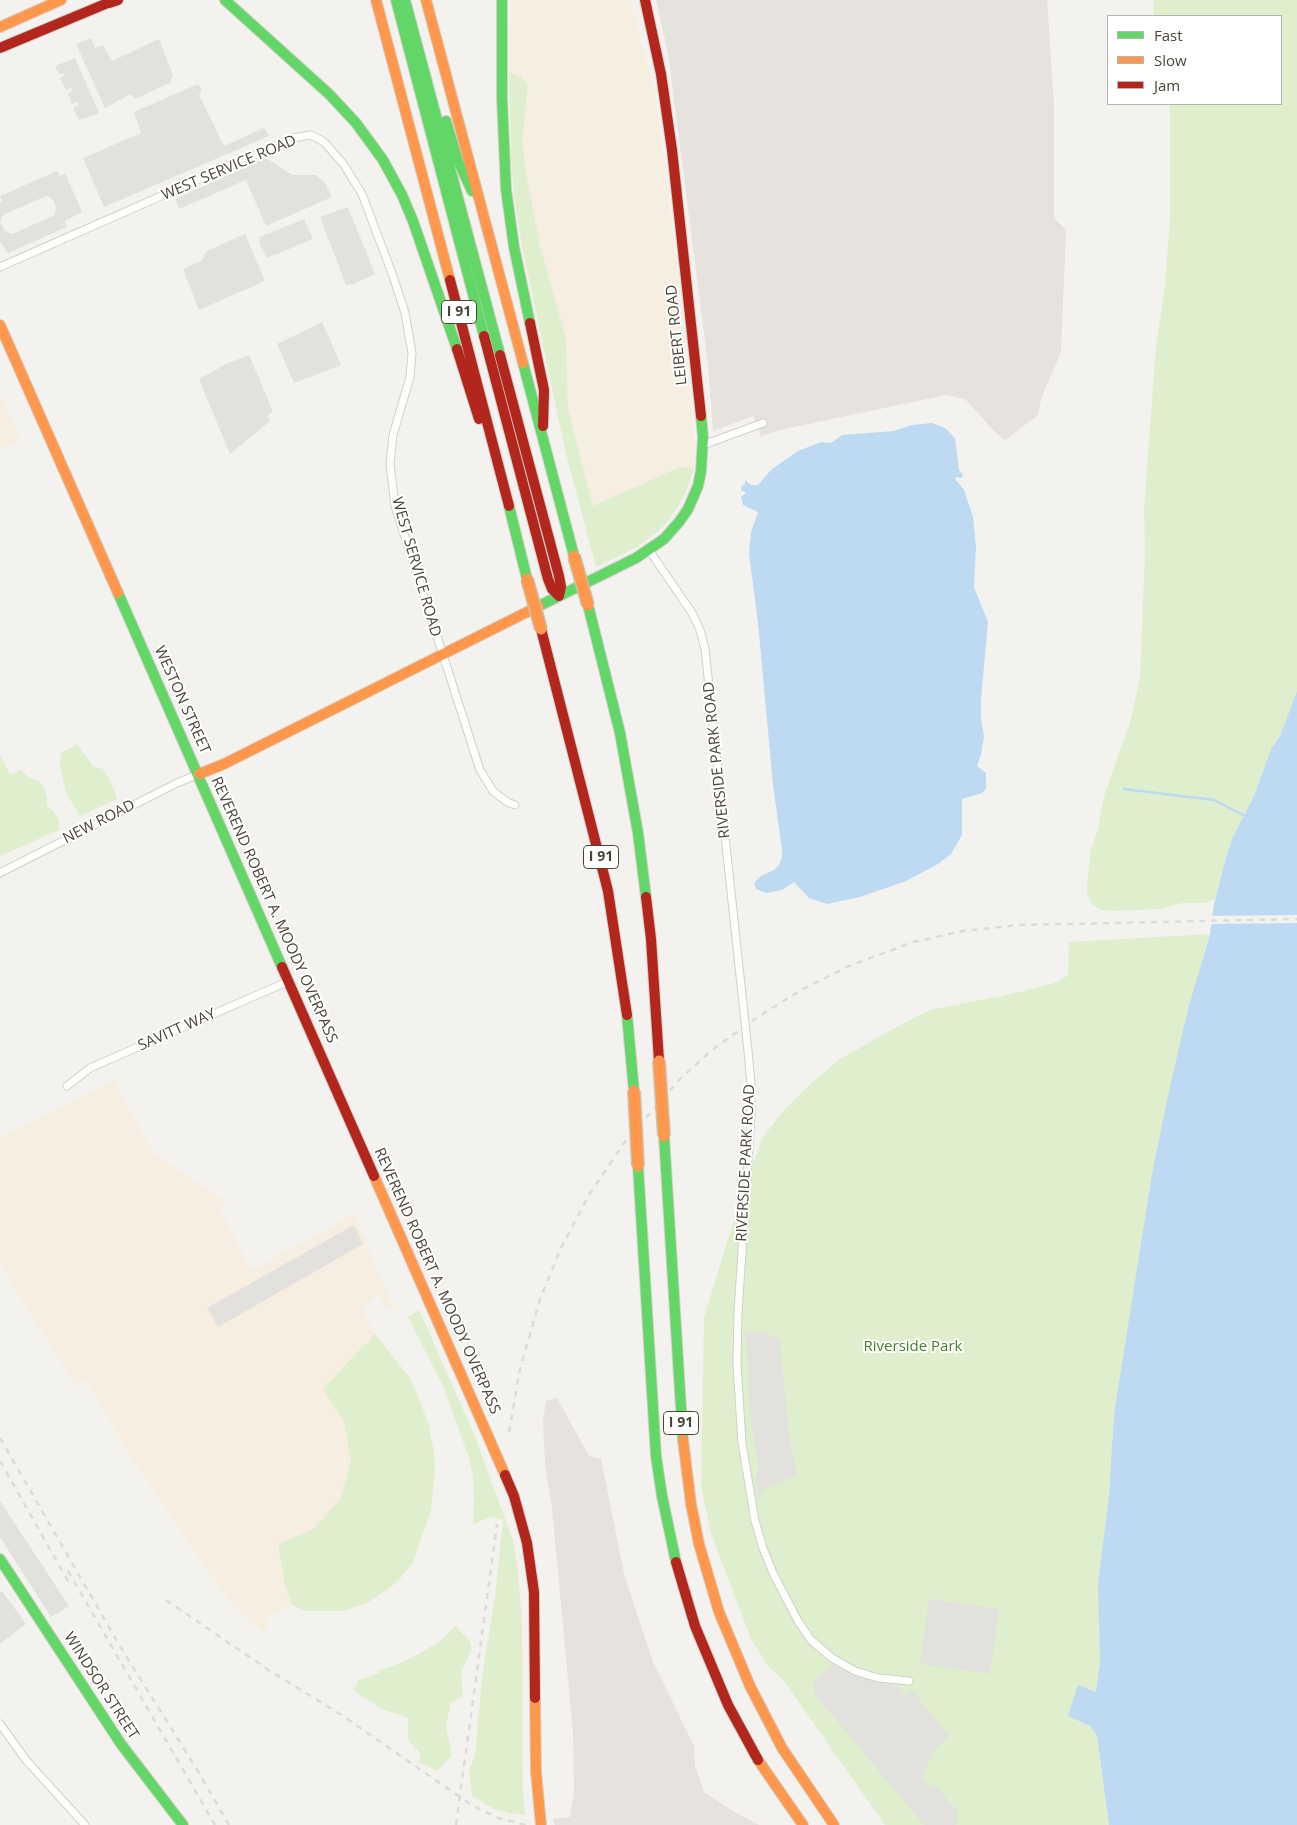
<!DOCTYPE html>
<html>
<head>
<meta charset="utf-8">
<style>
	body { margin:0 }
	#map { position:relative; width:1297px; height:1825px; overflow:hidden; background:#f3f2ee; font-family:"Open Sans",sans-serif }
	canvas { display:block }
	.legend { position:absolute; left:1107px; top:15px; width:175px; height:90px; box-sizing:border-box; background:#fff; border:1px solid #b7b5af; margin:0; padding:6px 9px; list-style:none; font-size:15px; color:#4b4538 }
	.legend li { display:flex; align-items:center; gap:10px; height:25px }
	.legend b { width:25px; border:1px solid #b7b5af }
</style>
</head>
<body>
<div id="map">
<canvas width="1297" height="1825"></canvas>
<ul class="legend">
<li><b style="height:6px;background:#63d668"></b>Fast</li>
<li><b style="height:6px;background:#ff974d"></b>Slow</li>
<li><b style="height:6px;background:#b3261e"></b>Jam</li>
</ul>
</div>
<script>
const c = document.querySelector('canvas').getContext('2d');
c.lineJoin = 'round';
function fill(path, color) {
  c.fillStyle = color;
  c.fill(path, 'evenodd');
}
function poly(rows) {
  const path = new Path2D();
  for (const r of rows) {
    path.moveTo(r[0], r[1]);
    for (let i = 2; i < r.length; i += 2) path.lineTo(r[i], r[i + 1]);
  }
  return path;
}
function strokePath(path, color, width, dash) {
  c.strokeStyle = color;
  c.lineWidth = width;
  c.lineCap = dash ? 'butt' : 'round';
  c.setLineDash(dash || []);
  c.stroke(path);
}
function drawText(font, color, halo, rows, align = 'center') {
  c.font = font + ' "Open Sans",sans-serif';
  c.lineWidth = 4;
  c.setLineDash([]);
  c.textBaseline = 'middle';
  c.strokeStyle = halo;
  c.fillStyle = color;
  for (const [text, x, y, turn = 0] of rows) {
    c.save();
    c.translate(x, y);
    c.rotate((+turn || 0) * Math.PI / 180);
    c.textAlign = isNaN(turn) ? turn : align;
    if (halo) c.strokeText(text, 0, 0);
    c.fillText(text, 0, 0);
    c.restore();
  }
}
const commercial = poly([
	[511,0,630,0,656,97,679,282,695,447,694,468,680,467,593,507,568,409,566,338,540,246,527,179,522,141,528,85,521,77,509,72],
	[0,393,20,440,0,448],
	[114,1080,154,1154,227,1202,219,1207,252,1271,355,1213,375,1265,396,1313,390,1306,384,1307,379,1293,362,1307,374,1333,411,1379,433,1452,435,1468,431,1510,413,1562,399,1580,367,1603,343,1611,306,1611,292,1605,264,1617,268,1626,263,1632,247,1618,229,1600,186,1538,130,1455,86,1380,76,1387,0,1264,0,1137]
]);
const industrial = poly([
	[656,0,1047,0,1054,104,1054,218,1066,230,1061,352,1042,396,1037,416,1005,440,996,433,965,399,946,395,780,430,761,436,753,416,713,431,708,364,668,53],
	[557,1398,589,1456,601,1459,624,1574,653,1662,694,1746,695,1766,704,1792,731,1810,759,1825,555,1825,553,1819,570,1817,574,1792,573,1732,552,1508,545,1463,543,1421,546,1401]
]);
const green = poly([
	[1154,0,1297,0,1297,691,1280,736,1271,749,1254,796,1233,837,1226,857,1215,899,1205,903,1182,903,1160,909,1113,911,1101,910,1092,904,1087,894,1087,883,1091,850,1098,829,1104,796,1130,722,1140,679,1145,553,1144,509,1156,346,1165,287,1170,218,1170,104,1281,104,1281,16,1153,16],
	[509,72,521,77,528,85,522,141,527,179,540,246,566,338,568,409,593,506,680,467,694,468,684,497,666,524,639,546,596,567,565,450,521,241,514,194,511,161],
	[77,744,93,766,103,769,111,782,117,799,80,816,66,793,60,765,61,753],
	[0,755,10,775,21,770,29,778,39,781,43,786,47,798,47,805,54,812,59,821,59,830,0,856],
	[1210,934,1203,956,1099,1615,1100,1662,1096,1692,1068,1716,1090,1726,1097,1736,1109,1825,885,1825,784,1681,768,1666,751,1639,711,1533,701,1486,704,1317,740,1201,762,1139,782,1112,809,1085,840,1059,902,1024,930,1010,1016,993,1058,982,1068,975,1069,942],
	[419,1310,474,1434,513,1540,518,1570,522,1625,523,1792,525,1815,509,1813,494,1809,472,1796,469,1770,475,1756,482,1677,495,1597,503,1520,491,1517,473,1524,474,1498,473,1475,469,1458,443,1386,408,1317],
	[374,1333,411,1379,428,1422,434,1452,435,1468,431,1510,413,1562,399,1580,391,1587,367,1603,343,1611,306,1611,292,1605,285,1584,278,1544,315,1528,341,1498,351,1460,344,1421,323,1389,365,1344,368,1344],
	[455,1626,470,1641,472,1650,461,1672,463,1696,451,1703,446,1726,452,1755,437,1771,418,1762,421,1754,408,1740,408,1718,380,1708,353,1690,359,1680,379,1673,379,1670,393,1666,417,1655,440,1641]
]);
const parking = poly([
	[91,38,95,48,103,45,112,61,159,39,173,75,170,83,135,99,131,94,105,108,76,44],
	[75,58,99,113,79,120,73,108,79,105,77,102,72,104,68,94,72,91,72,88,66,90,60,78,65,75,64,73,59,74,55,66],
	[198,84,202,89,199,95,224,146,264,128,269,136,104,207,83,158,141,133,134,112],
	[266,158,292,175,316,175,325,183,332,197,266,226,246,180,179,209,175,199],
	[57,171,60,176,65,173,82,212,65,221,67,227,8,253,0,242,0,203,2,202,0,196],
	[48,196,53,200,56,207,55,215,12,234,5,231,0,222,3,215,44,197],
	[348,207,375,274,354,284,346,285,320,217],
	[304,219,313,239,267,258,259,242,260,237],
	[245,234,265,281,199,310,183,269,201,261,207,251],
	[322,322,341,365,294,383,277,344],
	[249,355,273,411,268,416,270,421,230,454,199,379,226,364],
	[354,1225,363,1244,218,1327,207,1308],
	[762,1332,780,1339,789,1434,797,1475,764,1489,758,1501,755,1478,759,1468,750,1416,746,1333],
	[0,1501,69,1606,51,1617,0,1537],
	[2,1591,26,1624,0,1644,0,1592],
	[929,1599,999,1609,990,1674,920,1664],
	[833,1665,855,1676,900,1687,906,1695,912,1690,949,1736,934,1750,922,1776,927,1785,929,1786,934,1784,959,1813,956,1825,924,1825,817,1697,814,1690,814,1681]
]);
const water = poly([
	[932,423,945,428,955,438,959,470,963,475,961,478,956,477,955,479,964,490,973,517,976,547,974,587,988,622,981,699,981,719,984,736,981,755,977,766,986,773,986,789,982,793,962,799,962,835,951,854,938,864,906,881,860,897,827,904,809,898,794,882,782,890,766,893,756,889,754,883,761,876,774,870,779,865,782,857,782,850,773,785,758,623,749,554,751,532,758,512,743,505,741,497,746,493,741,490,741,487,745,484,745,480,751,485,758,485,772,469,798,451,821,442,831,443,842,435,894,431,912,425],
	[1297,691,1297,1825,1109,1825,1097,1736,1090,1726,1068,1716,1078,1685,1096,1692,1100,1662,1098,1583,1109,1497,1114,1414,1152,1174,1169,1091,1188,1009,1210,934,1214,904,1226,857,1233,837,1254,796,1271,749,1280,736]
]);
const pier = poly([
	[1297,915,1297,923,1209,924,1210,916]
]);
const stream = poly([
	[1124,789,1214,800,1245,816]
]);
const street = poly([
	[0,267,293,138,310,135,319,139,325,143,344,165,362,194,393,276,405,313,412,353,410,377,393,435,390,464,395,506,480,770,493,791,507,802,515,805],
	[703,445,763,423],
	[649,550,692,613,700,630,705,649,743,1004],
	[0,873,177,783,199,774],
	[748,1051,751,1084,751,1116,738,1312,737,1364,742,1443,755,1521,763,1548,773,1573,798,1621,811,1640,832,1658,855,1671,878,1678,909,1681],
	[67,1086,90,1068,289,981],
	[0,1724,26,1760,85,1825]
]);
const fast = poly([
	[225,0,329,94,356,123,383,160,402,195,413,221,457,349],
	[396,0,484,336],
	[405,0,500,355],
	[502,0,502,98,506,189,514,247,530,323],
	[446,121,458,161,472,191],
	[523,363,574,556],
	[509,506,527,579],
	[118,593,282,967],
	[588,605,620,733,638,833,646,897],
	[539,606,636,558,664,539,679,522,688,509,698,486,701,471,703,437,701,416],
	[627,1015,634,1091],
	[664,1136,683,1440],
	[638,1166,656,1456,662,1496,676,1562],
	[0,1559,121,1744,183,1825]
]);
const slow = poly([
	[376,0,450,280],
	[426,0,523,363],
	[0,27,61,0],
	[0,325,118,593],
	[199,774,224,764,539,606],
	[374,1176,505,1475],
	[683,1440,691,1504,699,1544,719,1612,750,1686,782,1748,834,1825],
	[535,1698,536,1772,541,1825],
	[758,1760,803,1825]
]);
const jam = poly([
	[645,0,661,74,672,150,701,416],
	[109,3,118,0],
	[0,48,115,0],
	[450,280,509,506],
	[530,323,544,390,543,426],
	[484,336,548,579,552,589,559,596],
	[457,349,479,419],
	[500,355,559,576,561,587,559,596],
	[541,629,608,891,627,1015],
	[646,897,651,939,659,1061],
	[282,967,374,1176],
	[505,1475,514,1496,527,1543,534,1592,535,1698],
	[676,1562,695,1626,728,1705,758,1760]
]);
const rail = poly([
	[509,1432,520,1369,540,1299,561,1248,589,1195,624,1143,679,1080,712,1050,756,1018,803,989,849,966,913,942,963,931,1019,925,1297,919],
	[0,1438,121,1648,196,1768,229,1825],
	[0,1461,68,1581],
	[68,1571,215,1825],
	[166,1600,270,1671,340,1714,473,1806,498,1818,526,1825],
	[456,1825,497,1524]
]);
const streetBridge = poly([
	[743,1004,748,1051]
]);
const slowBridge = poly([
	[574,556,588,605],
	[527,579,541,629],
	[659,1061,664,1136],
	[634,1091,638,1166]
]);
const shields = [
	[459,312,35],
	[601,857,35],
	[681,1423,35]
];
const shieldNames = [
	["I 91",459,312],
	["I 91",601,857],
	["I 91",681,1423]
];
const streetNames = [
	["WEST SERVICE ROAD",229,168,-23],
	["LEIBERT ROAD",677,335,-96],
	["WEST SERVICE ROAD",416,567,74],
	["WESTON STREET",182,700,66],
	["RIVERSIDE PARK ROAD",717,760,-96],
	["NEW ROAD",99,822,-27],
	["REVEREND ROBERT A. MOODY OVERPASS",274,910,66],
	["SAVITT WAY",177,1030,-24],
	["RIVERSIDE PARK ROAD",746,1163,-87],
	["REVEREND ROBERT A. MOODY OVERPASS",437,1281,66],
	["WINDSOR STREET",101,1686,57]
];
const parkNames = [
	["Riverside Park",913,1347]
];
fill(commercial, '#f6eee1');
fill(industrial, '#e6e2dd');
fill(green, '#dfefce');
fill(parking, '#e3e1dd');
fill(water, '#bddaf2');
fill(pier, '#f3f2ee');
strokePath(stream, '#bddaf2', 2.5);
strokePath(street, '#d1d0cb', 9);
strokePath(fast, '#d3d0c5', 12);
strokePath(slow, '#d3d0c5', 12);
strokePath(jam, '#d3d0c5', 12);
strokePath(street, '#fdfdfc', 7);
strokePath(fast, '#63d668', 10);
strokePath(slow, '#ff974d', 10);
strokePath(jam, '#b3261e', 10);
strokePath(rail, '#dbdbda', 2.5, [6, 6]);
strokePath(streetBridge, '#d1d0cb', 9, []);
strokePath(slowBridge, '#ccc1a9', 14, []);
strokePath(streetBridge, '#fdfdfc', 7);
strokePath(slowBridge, '#ff974d', 11);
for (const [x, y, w] of shields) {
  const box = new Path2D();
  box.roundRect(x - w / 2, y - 11.5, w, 23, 4);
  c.fillStyle = '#fff';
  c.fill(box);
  strokePath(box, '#4b4538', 1);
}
drawText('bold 14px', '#4b4538', null, shieldNames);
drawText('15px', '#4b4538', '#fff', streetNames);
drawText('15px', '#458127', '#fff', parkNames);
</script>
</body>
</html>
